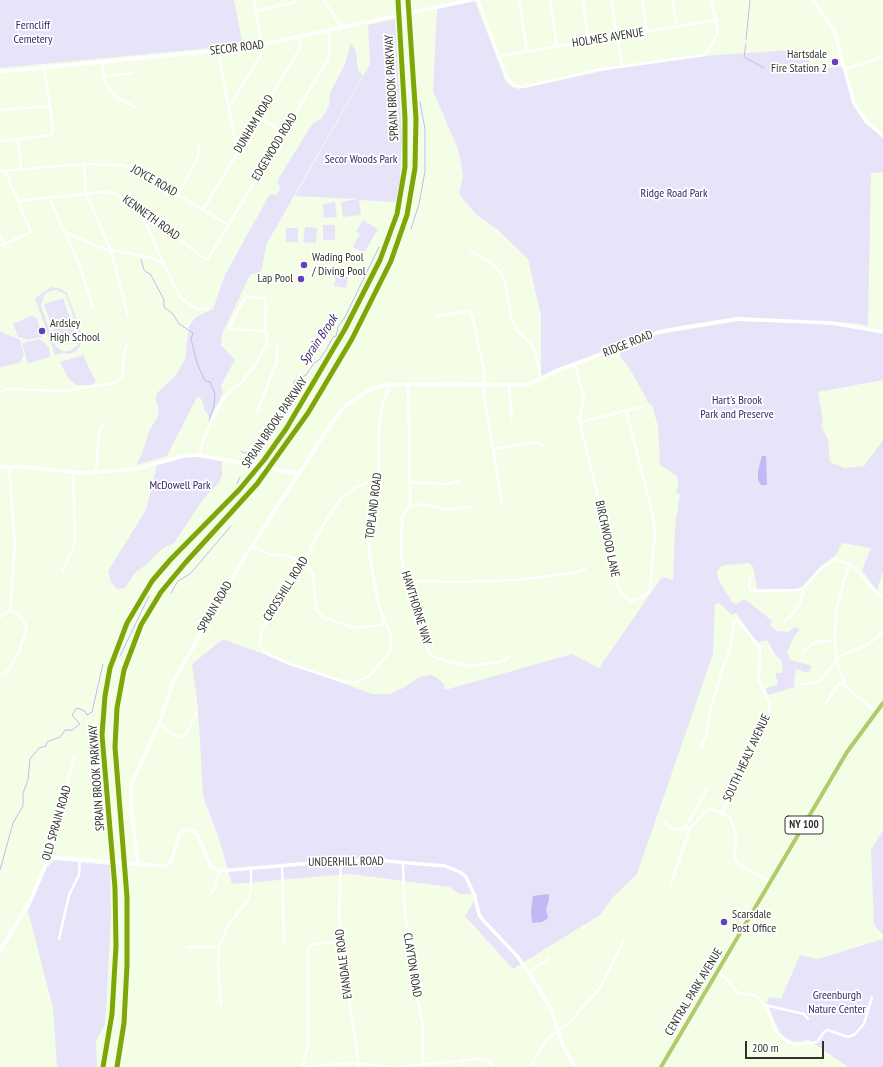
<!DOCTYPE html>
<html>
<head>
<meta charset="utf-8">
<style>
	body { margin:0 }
	#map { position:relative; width:883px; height:1067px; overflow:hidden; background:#f4fee6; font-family:"PT Sans Narrow",sans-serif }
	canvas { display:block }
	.scale { position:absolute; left:745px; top:1041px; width:79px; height:18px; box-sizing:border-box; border:2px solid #31342b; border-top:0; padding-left:5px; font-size:12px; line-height:14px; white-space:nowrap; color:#31342b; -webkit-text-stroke:3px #fff; paint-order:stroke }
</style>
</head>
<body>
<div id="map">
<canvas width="883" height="1067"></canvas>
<div class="scale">200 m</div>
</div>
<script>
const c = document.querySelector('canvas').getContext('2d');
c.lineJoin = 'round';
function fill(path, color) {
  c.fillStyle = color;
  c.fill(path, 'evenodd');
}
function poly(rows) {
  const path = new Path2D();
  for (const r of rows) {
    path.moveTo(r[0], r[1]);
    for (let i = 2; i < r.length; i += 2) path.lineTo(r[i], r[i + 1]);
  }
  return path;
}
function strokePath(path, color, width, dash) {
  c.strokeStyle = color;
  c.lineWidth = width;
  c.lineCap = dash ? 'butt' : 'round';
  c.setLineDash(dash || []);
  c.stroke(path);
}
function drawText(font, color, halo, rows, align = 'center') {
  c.font = font + ' "PT Sans Narrow",sans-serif';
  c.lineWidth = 3.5;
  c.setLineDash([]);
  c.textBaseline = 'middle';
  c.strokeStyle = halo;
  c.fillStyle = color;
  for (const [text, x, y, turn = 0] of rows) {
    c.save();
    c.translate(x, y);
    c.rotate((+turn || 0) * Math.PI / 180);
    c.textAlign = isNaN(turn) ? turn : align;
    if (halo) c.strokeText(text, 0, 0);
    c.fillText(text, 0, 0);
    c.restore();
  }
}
const green = poly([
	[0,0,234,0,243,45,0,68],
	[475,1,506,82,512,87,519,89,625,66,703,56,804,49,807,51,811,68,818,70,843,66,853,105,865,123,883,137,883,172,871,173,868,326,854,323,739,317,667,328,589,358,560,367,541,376,541,316,528,259,497,229,477,215,459,194,463,174,458,149,433,91,437,9],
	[395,19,402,137,400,180,396,202,359,200,361,215,343,217,341,202,357,199,295,196,370,64,368,25],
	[351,43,356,52,358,70,363,75,266,245,262,269,260,272,250,275,222,334,221,345,235,360,221,385,223,393,210,418,204,409,202,400,199,397,197,397,167,456,136,465,142,454,149,431,157,418,159,411,156,399,157,393,176,375,185,359,189,326,196,317,213,309,225,275,252,226,270,194,276,195,280,190,279,185,277,183,280,176,313,123,321,119,326,112,329,105,330,93,345,64],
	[335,202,337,217,324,218,323,204],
	[363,220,378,229,364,253,353,247,360,234,356,232],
	[323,225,335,225,335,240,323,240],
	[305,227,317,228,316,243,303,242],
	[286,228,298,228,298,242,286,242],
	[337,271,349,273,346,288,334,286],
	[51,287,61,289,67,293,82,334,82,340,80,346,75,352,69,354,61,353,55,355,35,298],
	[57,290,65,294,67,298,80,336,77,346,69,351,62,351,55,345,41,306,45,294,50,291],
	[63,298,77,339,58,345,44,304],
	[31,316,37,318,42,337,28,340,18,337,13,324],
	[739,321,826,324,873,331,883,334,883,380,818,392,823,421,821,426,828,439,830,462,844,468,864,466,883,440,883,570,877,591,862,570,871,548,842,543,836,555,820,567,802,587,792,590,757,589,753,567,749,563,724,565,720,567,717,572,718,579,732,602,736,604,745,599,772,621,770,626,777,631,788,632,795,627,800,630,794,636,787,653,791,660,812,666,808,673,796,669,794,680,795,687,769,695,765,689,778,684,775,673,780,673,783,670,782,661,775,654,767,640,758,642,753,637,736,613,732,615,719,603,715,604,713,654,637,874,614,896,600,915,513,969,465,916,478,894,460,894,450,887,350,874,232,884,219,839,203,796,198,708,192,664,223,639,372,694,390,694,405,687,419,677,431,675,436,677,443,683,445,690,572,654,599,668,662,577,673,580,675,526,680,494,676,493,678,485,677,476,660,465,658,427,652,405,650,405,628,366,621,358,620,352,654,335],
	[0,331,20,340,24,355,20,363,0,367],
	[40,339,49,347,50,357,29,363,27,361,22,343],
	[83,355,96,382,90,385,76,385,68,378,60,362],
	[187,457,198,457,222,461,222,476,219,482,202,501,174,543,163,548,147,564,135,573,125,588,117,589,111,582,108,571,146,510,157,465],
	[883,830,883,935,874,925,871,850],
	[55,860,110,865,111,916,107,995,105,1024,96,1041,97,1067,57,1067,53,1008,28,911,47,867],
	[883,939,883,1067,848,1067,809,1040,794,1042,784,1037,779,1031,767,1003,769,997,781,999,800,955,818,959]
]);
const water = poly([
	[762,456,766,456,767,485,761,485,758,480,758,471],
	[549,894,549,900,546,909,548,918,542,922,532,923,531,910,533,896]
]);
const stream = poly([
	[746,39,750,0],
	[746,44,744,57,764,68],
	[411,229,419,204,425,171,425,129,420,102],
	[141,259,144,270,151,275,164,300,164,307,173,314,179,324,193,333,191,339,197,363,205,381,210,382,215,394,214,406,209,420],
	[241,451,244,453,257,452],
	[256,456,264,439,270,436,288,399,292,396,294,381,306,375,314,363,319,360,326,350,333,337,336,336,338,327,345,317,379,247],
	[237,484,240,477],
	[171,593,178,581,190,574,231,526],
	[120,656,149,596],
	[0,870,13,823,23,806,23,793,28,780,30,759,39,748,46,746,47,742,60,737,65,730,72,730,79,725,79,723,72,715,77,708,85,711,87,715,92,712,103,664]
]);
const street = poly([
	[324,0,342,28],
	[478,0,506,76,513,85,523,87,597,70,705,55,717,36,718,31,711,0],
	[519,0,527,51],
	[550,0,557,46],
	[583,0,588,41],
	[611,0,622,66],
	[642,0,647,32],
	[672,0,677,26],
	[256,11,295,2,296,0],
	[218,51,237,151],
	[499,56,717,20],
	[103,62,103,74,106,76,132,73],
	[845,69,875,60,883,55],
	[103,74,105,83,117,98,136,107],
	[229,107,260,56,262,49,254,0],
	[0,110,49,106],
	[258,117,284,133],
	[18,139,21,169],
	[0,141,51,135,53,128,44,68],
	[84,164,86,194,111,251,128,316],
	[0,171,84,164,123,165,163,186,229,225],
	[178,195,197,159,199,151,198,144],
	[49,197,81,269,93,308],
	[18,201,102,192,114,193,163,226,202,257,208,259,328,59,330,45,328,31],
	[203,210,300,48,300,38],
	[141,212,164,264],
	[65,232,102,248,151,258,164,264,179,296,185,301,196,309,208,308],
	[0,235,4,244],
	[0,246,31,232,5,170],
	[470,250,496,267,504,278,512,320,518,331,530,343,536,354,541,379],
	[437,316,469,311,472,315,484,371,484,395,502,503],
	[575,365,584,398,579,419,605,526,612,569,619,588,624,596,631,601,642,597,649,592,650,588,655,533,653,516,626,410],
	[408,385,410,501,408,509,402,517,401,553,406,581,425,643,429,653,433,656,445,661,469,666,500,662,509,657],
	[509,385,512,419],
	[0,392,7,389,65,391,114,383,122,377,124,353,127,344],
	[257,413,276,363,278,343],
	[580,422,642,407],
	[493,449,538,442,543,445],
	[199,455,205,435,221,403,227,394,241,383,255,365,267,344,267,339,266,333,265,331,265,328,266,301,264,298,245,297,229,328,231,329,265,331],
	[9,467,15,545,10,611],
	[96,472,99,430,104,424],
	[410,482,445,484,460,481],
	[379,483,366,483,354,488,340,500,329,516,313,543,305,563,289,583,262,629,260,639,260,645,264,652,287,663,342,681,354,683,368,677,390,652,391,636,378,603,369,552,369,527,379,485,379,429,381,411,389,385],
	[409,506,424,504,448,510,470,507],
	[252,546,269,554,288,556,305,563,313,574,316,609,324,618,356,628,381,625,384,619],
	[849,563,836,610,835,635,836,660,846,687,876,712],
	[62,572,75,544,73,472],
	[750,578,749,586,751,591,797,590,804,588,820,569,836,559,853,566,874,590,883,598],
	[406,581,463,582,517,580,574,573,585,569],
	[0,617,10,611,17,613,22,618,27,629,19,651,8,671,0,675],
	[784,622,791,616,800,603,804,588],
	[804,650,816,642,835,640],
	[801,684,814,683,821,680,840,656,868,645,883,631],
	[826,703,837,686,843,682],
	[159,724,175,736,180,737,187,733,196,714],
	[701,747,706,735,710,711,722,671,730,649,734,621,737,619,760,648,759,681,770,704,768,717,752,754,722,812],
	[665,823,674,829,690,828],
	[685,828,707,789],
	[49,857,74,757],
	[341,861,339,915,341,942,359,1067],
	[403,862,404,899,410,964,423,1025,423,1067],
	[282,865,284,941],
	[671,884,690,828,706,811,712,809,730,817,736,835,735,858,737,863,770,882],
	[211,893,214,889,219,871],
	[59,939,69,895,79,875,80,860],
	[341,942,313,944,308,948,308,1046,302,1067,352,1063,392,1067],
	[188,947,219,947],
	[528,972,549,959],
	[718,973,724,976,738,993,753,995,759,998,769,1013,776,1032,788,1042,796,1045,817,1042,824,1032,828,1030,848,1037,854,1035,864,1024,872,997],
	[221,1005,218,967,219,947,228,925,248,900,251,890,251,868],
	[765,1005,804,1014,808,1019],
	[398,1067,478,1059,491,1062,494,1067],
	[461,1067,463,1060],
	[530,1067,547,1039,570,1022,599,989,624,940]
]);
const secondary = poly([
	[813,0,834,30,854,103,867,122,883,136],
	[0,72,245,48,470,0],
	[0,467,23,467,84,473,136,469,183,456,199,455,299,474],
	[138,865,131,808,131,785,159,724,173,682,241,563,323,436,339,413,348,404,371,389,385,385,451,384,527,385,559,370,659,332,736,319,832,323,883,332],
	[0,951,30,901,49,857,165,866,171,862,180,833,187,830,196,832,211,867,220,871,335,861,375,860,445,866,460,872,466,877,474,894,479,914,482,919,518,957,529,973,551,1009,563,1046,575,1067]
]);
const primary = poly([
	[661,1067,847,752,883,703]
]);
const highway = poly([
	[103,1067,112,1014,116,946,115,888,102,735,105,696,110,668,127,623,152,581,171,559,239,490,264,460,286,429,345,329,380,260,397,214,405,167,405,118,398,0],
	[117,1067,124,1023,127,965,127,897,115,747,117,708,124,670,141,625,161,592,186,562,257,484,308,413,352,339,391,261,407,215,415,168,416,119,408,0]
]);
const markers = [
	[835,62,4,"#6341b9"],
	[304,265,4,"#6341b9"],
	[301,279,4,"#6341b9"],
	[42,331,4,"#6341b9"],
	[724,922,4,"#6341b9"]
];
const shields = [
	[804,825,38]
];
const shieldNames = [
	["NY 100",804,825]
];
const parkNames = [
	["Ferncliff",33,26],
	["Cemetery",33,40],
	["Secor Woods Park",361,160],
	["Ridge Road Park",674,194],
	["Hart's Brook",737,401],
	["Park and Preserve",737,415],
	["McDowell Park",180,486],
	["Greenburgh",837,996],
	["Nature Center",837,1010]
];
const streetNames = [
	["HOLMES AVENUE",608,38,-9],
	["SECOR ROAD",237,48,-7],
	["SPRAIN BROOK PARKWAY",392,88,-93],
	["DUNHAM ROAD",254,124,-59],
	["EDGEWOOD ROAD",275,147,-59],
	["JOYCE ROAD",154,181,30],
	["KENNETH ROAD",151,218,36],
	["RIDGE ROAD",628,344,-22],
	["SPRAIN BROOK PARKWAY",275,423,-56],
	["TOPLAND ROAD",374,506,-83],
	["BIRCHWOOD LANE",607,539,78],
	["CROSSHILL ROAD",286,589,-58],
	["SPRAIN ROAD",215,607,-60],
	["HAWTHORNE WAY",416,608,73],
	["SOUTH HEALY AVENUE",747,758,-65],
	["SPRAIN BROOK PARKWAY",97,778,-94],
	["OLD SPRAIN ROAD",57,823,-74],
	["UNDERHILL ROAD",346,862,-1],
	["EVANDALE ROAD",344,964,-97],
	["CLAYTON ROAD",412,965,81],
	["CENTRAL PARK AVENUE",694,992,-59]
];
const poiNames = [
	["Hartsdale",827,55,"right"],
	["Fire Station 2",827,69,"right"],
	["Wading Pool",312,258],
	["/ Diving Pool",312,272],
	["Lap Pool",293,279,"right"],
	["Ardsley",50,324],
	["High School",50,338],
	["Scarsdale",732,915],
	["Post Office",732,929]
];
const waterNames = [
	["Sprain Brook",319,340,-56]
];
fill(green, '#e7e4fa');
fill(water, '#c1b8f5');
strokePath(stream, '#c1b8f5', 1);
strokePath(street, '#fff', 2.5);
strokePath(secondary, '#fff', 3.5);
strokePath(primary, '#b1ca6b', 4);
strokePath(highway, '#7da708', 5);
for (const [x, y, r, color] of markers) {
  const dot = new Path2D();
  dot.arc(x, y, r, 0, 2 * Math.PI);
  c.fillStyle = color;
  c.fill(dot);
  strokePath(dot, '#fff', 1.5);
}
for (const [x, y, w] of shields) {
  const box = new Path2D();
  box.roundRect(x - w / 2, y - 9, w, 18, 3);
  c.fillStyle = '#fff';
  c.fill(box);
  strokePath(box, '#31342b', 1);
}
drawText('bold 11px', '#31342b', null, shieldNames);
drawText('12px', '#3a276c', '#fff', parkNames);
drawText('12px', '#31342b', '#fff', streetNames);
drawText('12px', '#31342b', '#fff', poiNames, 'left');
drawText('italic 13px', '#3e2c72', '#fff', waterNames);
</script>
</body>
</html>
